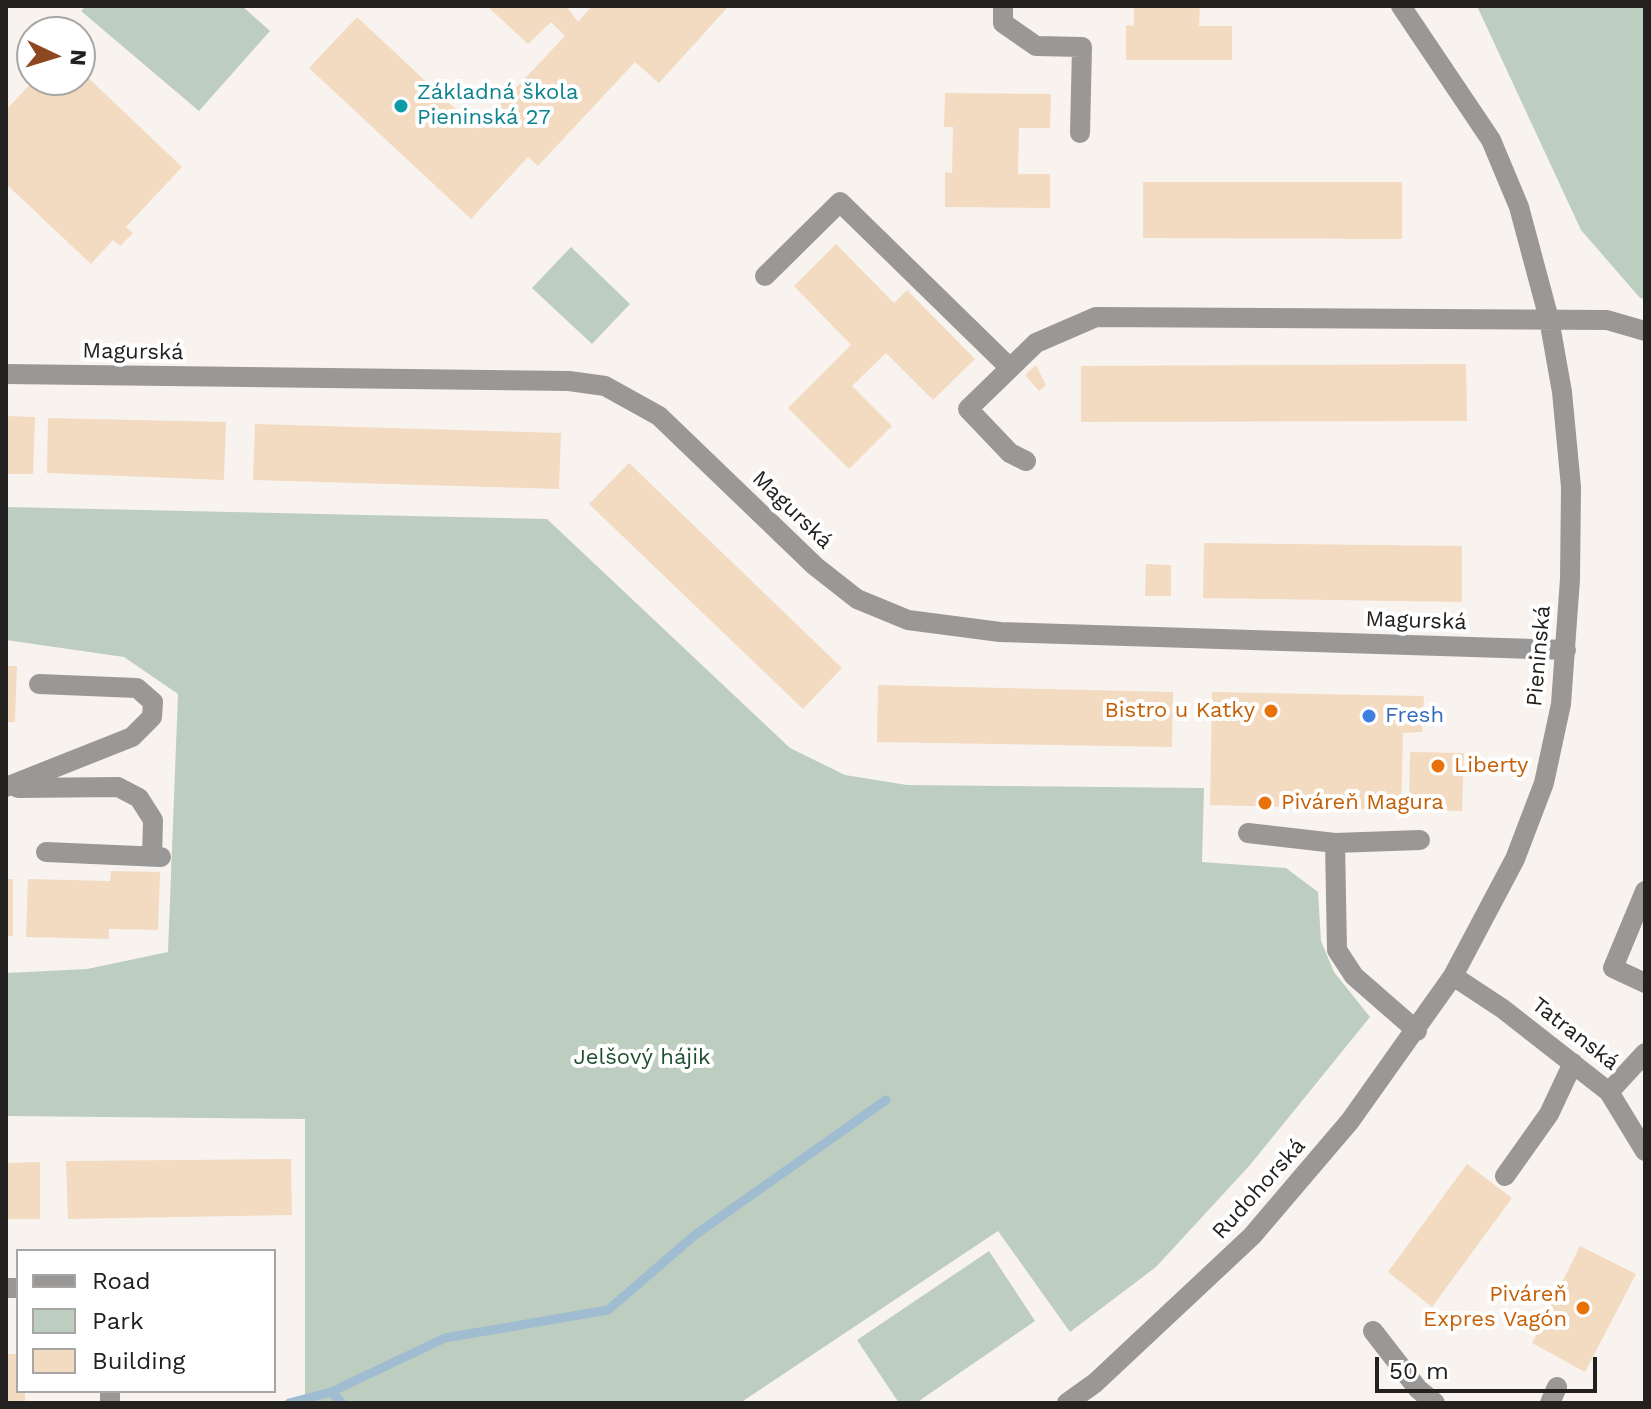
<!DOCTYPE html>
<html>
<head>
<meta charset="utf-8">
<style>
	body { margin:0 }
	#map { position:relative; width:1651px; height:1409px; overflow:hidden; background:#f8f3ef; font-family:"Work Sans",sans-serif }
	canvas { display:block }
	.frame { position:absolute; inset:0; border:8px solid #22211f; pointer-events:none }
	.legend { position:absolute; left:16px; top:1249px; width:260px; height:144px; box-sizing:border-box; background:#fff; border:2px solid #a7a6a5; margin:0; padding:10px 14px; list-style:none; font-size:24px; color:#22211f }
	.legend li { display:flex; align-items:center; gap:16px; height:40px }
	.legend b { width:40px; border:2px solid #a7a6a5 }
	.north { position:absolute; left:16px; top:16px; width:80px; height:80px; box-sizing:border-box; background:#fff; border:2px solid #a7a6a5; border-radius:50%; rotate:94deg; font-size:22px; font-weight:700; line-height:32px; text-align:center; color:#22211f }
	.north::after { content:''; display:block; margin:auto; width:28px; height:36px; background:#8e4821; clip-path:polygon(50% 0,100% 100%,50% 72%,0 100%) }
	.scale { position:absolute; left:1375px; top:1357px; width:222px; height:36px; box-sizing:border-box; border:4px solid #22211f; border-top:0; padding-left:10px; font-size:24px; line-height:28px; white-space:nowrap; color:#22211f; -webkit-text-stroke:6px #fff; paint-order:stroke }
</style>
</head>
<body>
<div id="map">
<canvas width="1651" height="1409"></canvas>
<div class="frame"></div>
<ul class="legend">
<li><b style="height:10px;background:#9a9797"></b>Road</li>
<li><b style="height:22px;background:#bdcec0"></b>Park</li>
<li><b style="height:22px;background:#f2dbc0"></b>Building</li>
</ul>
<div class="north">N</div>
<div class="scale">50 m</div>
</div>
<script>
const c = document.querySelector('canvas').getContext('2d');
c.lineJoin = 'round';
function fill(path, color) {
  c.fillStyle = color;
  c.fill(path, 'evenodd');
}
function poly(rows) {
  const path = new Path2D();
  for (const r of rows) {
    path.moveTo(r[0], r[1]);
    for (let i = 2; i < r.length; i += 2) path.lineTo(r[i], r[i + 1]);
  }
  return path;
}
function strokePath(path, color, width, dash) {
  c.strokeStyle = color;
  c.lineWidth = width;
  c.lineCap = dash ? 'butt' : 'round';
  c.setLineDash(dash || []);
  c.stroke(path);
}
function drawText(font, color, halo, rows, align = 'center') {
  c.font = font + ' "Work Sans",sans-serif';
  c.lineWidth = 8;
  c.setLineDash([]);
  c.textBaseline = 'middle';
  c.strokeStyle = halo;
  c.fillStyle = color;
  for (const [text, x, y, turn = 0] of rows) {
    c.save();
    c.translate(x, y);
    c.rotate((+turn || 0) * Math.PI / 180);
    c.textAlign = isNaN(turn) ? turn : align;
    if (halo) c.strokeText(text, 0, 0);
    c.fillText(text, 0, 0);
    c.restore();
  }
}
const green = poly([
	[86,6,242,6,270,31,199,111,81,11],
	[1477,6,1645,6,1645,299,1640,298,1581,230],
	[571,247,630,304,592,344,532,288],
	[6,507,547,519,790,748,845,775,907,785,1204,788,1202,862,1286,868,1318,892,1321,941,1334,972,1370,1017,1250,1165,1156,1267,1070,1332,998,1231,740,1403,305,1403,305,1119,6,1116,6,973,87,969,168,952,178,694,124,657,6,640],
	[989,1251,1035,1321,916,1403,899,1403,857,1340]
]);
const stream = poly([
	[331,1392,445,1338,608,1310,695,1235,886,1100],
	[289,1403,331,1392,342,1403]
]);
const building = poly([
	[487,6,566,6,578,22,592,6,727,8,659,83,635,62,538,166,528,157,471,219,309,68,357,17,477,129,565,36,551,22,528,44],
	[1134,6,1200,6,1199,26,1232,26,1232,60,1126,60,1126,25,1134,26],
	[80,70,182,167,126,227,133,233,120,246,113,240,91,264,6,184,6,110,34,80,80,80],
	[945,93,1051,94,1050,128,1019,128,1018,174,1050,174,1050,208,945,207,945,172,952,173,953,127,944,127],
	[1143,182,1402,182,1402,239,1143,238],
	[836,244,894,303,907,290,975,359,933,400,886,353,852,386,892,426,849,469,788,408,851,345,794,286],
	[1466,364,1467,421,1081,422,1081,366],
	[1036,365,1046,385,1039,391,1025,375],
	[6,416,35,417,33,474,6,474],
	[48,418,226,422,224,480,47,473],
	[255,424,561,433,559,489,253,480],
	[629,463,842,668,803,709,589,504],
	[1204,543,1462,546,1462,602,1203,598],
	[1146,564,1171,565,1171,596,1145,596],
	[6,666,17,666,15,722,6,722],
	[878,685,1173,692,1172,747,877,742],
	[1212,692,1424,696,1422,732,1403,733,1401,810,1210,805],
	[1410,752,1464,753,1462,811,1409,810],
	[111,871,160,872,158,930,109,929,109,939,26,937,28,879,110,881],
	[6,879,13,879,13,936,6,936],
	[291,1159,292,1215,68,1219,66,1161],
	[40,1162,40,1219,6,1219,6,1163],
	[1467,1164,1512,1198,1432,1307,1388,1272],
	[1580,1246,1636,1274,1585,1372,1532,1343],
	[6,1354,18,1354,18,1391,25,1391,25,1403,6,1403]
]);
const minor = poly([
	[1003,6,1003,23,1036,46,1082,47,1080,133],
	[765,276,840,202,1010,368],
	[6,374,569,381,605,386,659,416,815,566,857,599,908,620,1000,632,1566,650],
	[1026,461,1010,453,968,409,1036,343,1096,317,1607,320,1645,331],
	[6,787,132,737,152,717,153,702,137,688,39,684],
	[18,788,118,787,139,798,153,820,152,857],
	[1248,833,1335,843],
	[46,852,161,857],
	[1645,891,1613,968,1645,983],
	[1453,976,1503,1009,1609,1092,1645,1151],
	[1417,1031,1354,976,1337,950,1335,843,1420,840],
	[1609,1092,1645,1053],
	[1505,1176,1549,1114,1573,1063],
	[6,1288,18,1288],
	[1373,1331,1418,1389,1435,1403],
	[110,1391,110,1403],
	[1067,1403,1095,1383,1252,1236,1350,1121,1453,976,1515,859,1544,783,1561,704,1570,579,1571,487,1562,392,1549,319,1519,207,1491,140,1401,6],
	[1550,1403,1557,1387]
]);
const markers = [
	[401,106,8,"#0f9aa8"],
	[1271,711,8,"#e8710a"],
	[1369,716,8,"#3f7fe0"],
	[1438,766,8,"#e8710a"],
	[1265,803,8,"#e8710a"],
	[1583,1308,8,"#e8710a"]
];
const cultureNames = [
	["Základná škola",417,93],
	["Pieninská 27",417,118]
];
const streetNames = [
	["Magurská",133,352,1],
	["Magurská",792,510,44],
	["Magurská",1416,621,2],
	["Pieninská",1539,656,-85],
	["Tatranská",1575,1034,38],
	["Rudohorská",1259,1189,-48]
];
const foodNames = [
	["Bistro u Katky",1255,711],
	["Liberty",1454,766,"left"],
	["Piváreň Magura",1281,803,"left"],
	["Piváreň",1567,1295],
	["Expres Vagón",1567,1320]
];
const shopNames = [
	["Fresh",1385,716]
];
const parkNames = [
	["Jelšový hájik",642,1058]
];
fill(green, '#bdcec0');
strokePath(stream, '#9fbcd1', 9);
fill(building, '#f2dbc0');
strokePath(minor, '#9a9797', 20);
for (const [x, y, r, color] of markers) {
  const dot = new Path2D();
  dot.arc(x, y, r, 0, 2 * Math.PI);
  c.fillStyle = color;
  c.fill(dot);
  strokePath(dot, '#fff', 3);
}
drawText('22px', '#0d838f', '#fff', cultureNames, 'left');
drawText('22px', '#22211f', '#fff', streetNames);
drawText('22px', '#c56008', '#fff', foodNames, 'right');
drawText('22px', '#366cbe', '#fff', shopNames, 'left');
drawText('22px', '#204e2f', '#fff', parkNames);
</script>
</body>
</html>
